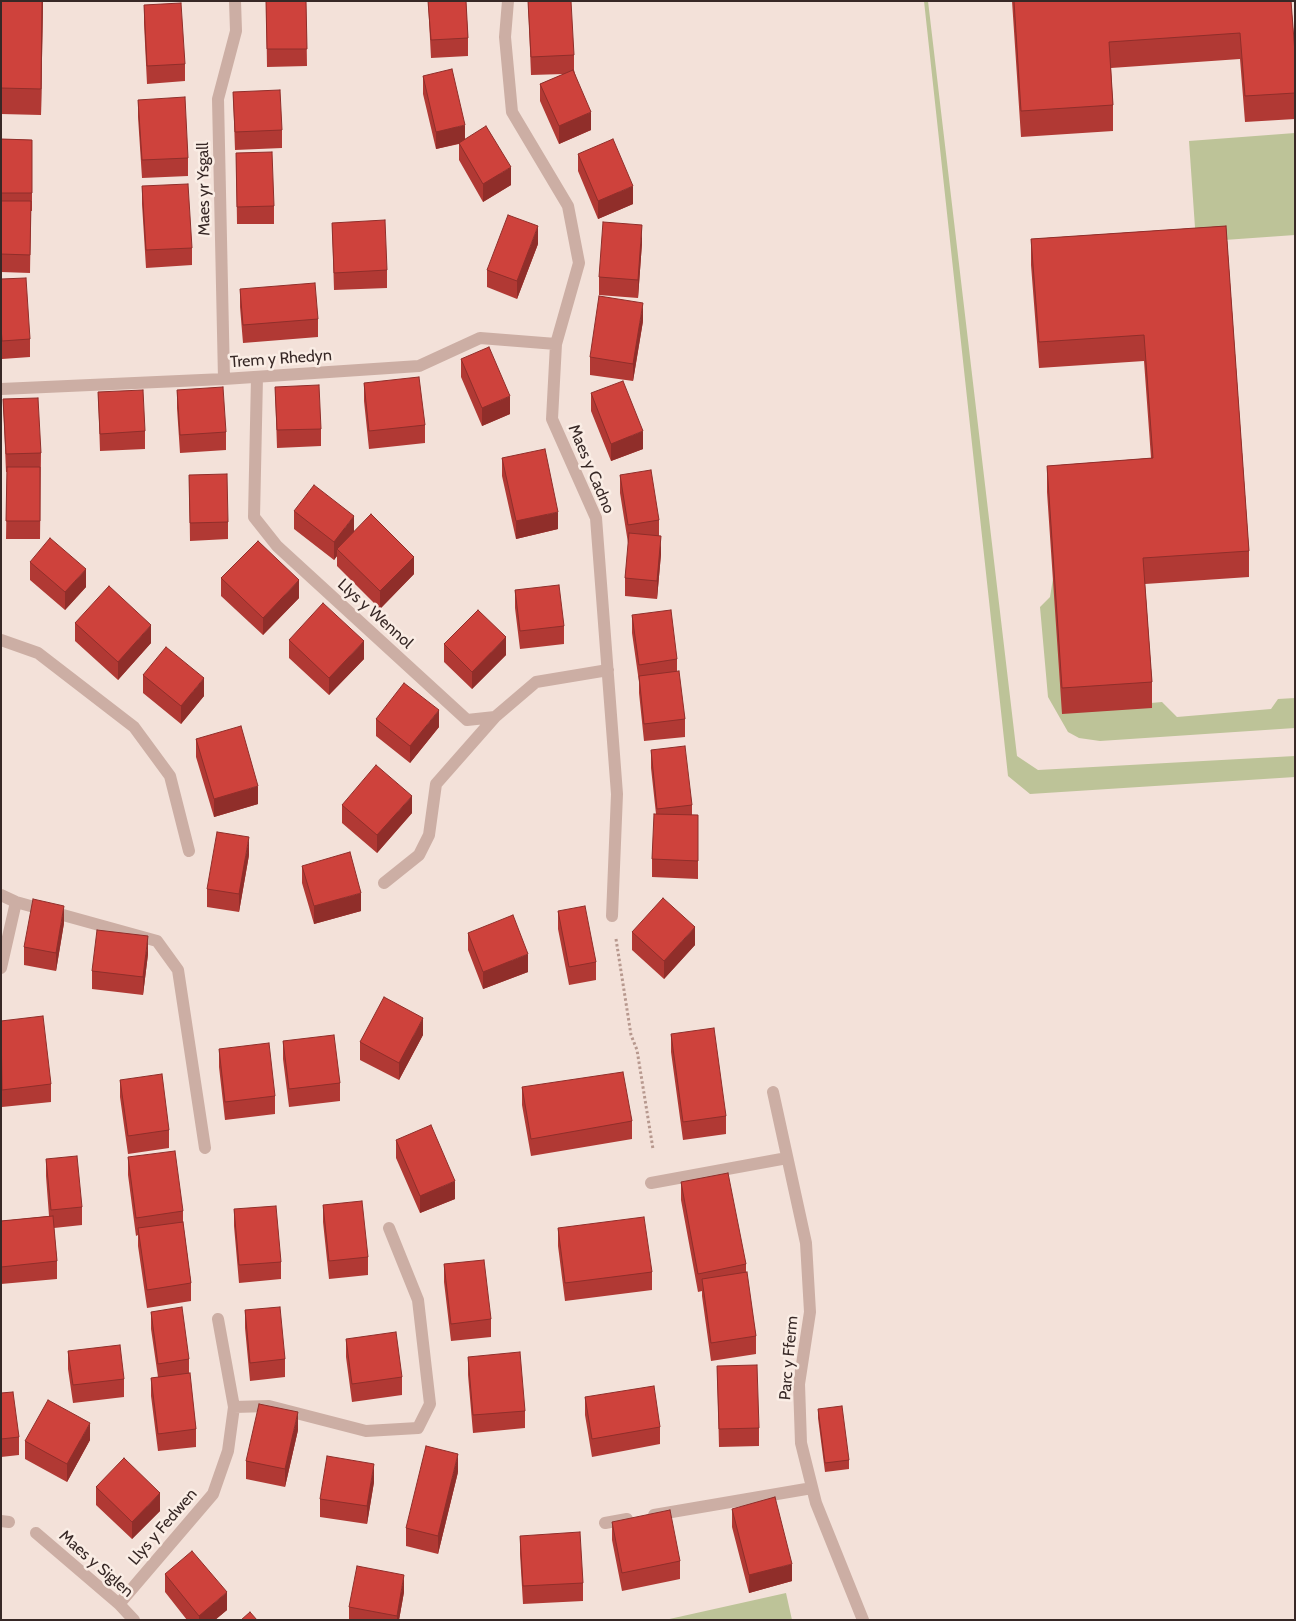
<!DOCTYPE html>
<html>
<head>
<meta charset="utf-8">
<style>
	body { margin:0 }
	#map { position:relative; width:1296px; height:1621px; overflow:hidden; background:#f3e1d9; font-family:Cabin,sans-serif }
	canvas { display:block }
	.frame { position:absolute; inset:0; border:2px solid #372826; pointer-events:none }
</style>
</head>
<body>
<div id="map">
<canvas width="1296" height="1621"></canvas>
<div class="frame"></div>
</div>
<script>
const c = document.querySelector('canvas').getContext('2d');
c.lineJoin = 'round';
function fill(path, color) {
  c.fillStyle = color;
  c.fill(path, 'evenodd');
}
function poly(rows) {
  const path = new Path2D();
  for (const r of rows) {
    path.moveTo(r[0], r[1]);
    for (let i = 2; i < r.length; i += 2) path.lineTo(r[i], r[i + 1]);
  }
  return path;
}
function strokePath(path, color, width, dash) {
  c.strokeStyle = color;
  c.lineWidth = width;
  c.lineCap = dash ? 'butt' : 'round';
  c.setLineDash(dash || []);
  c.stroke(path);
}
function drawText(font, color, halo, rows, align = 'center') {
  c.font = font + ' Cabin,sans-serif';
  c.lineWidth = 5;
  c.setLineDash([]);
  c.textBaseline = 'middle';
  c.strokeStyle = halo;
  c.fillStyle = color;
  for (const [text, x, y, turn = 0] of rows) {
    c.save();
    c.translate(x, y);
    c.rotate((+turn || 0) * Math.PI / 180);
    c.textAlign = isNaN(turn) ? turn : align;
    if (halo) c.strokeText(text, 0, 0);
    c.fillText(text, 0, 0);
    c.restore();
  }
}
const green = poly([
	[924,1,928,1,1017,756,1038,770,1295,756,1295,777,1030,794,1008,776],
	[1295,133,1295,235,1196,242,1189,141],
	[1059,542,1072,710,1162,702,1177,717,1271,709,1278,699,1295,698,1295,728,1100,741,1079,738,1068,732,1048,697,1040,607,1050,597],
	[786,1593,792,1620,665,1620]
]);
const path = poly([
	[616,939,631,1035,637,1050,653,1149]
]);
const minor = poly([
	[508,1,505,37,512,112,568,206,579,263,556,344,552,419,596,518,617,794,612,916],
	[257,377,254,517,277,546,467,720,495,717,536,682,608,670],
	[224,379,218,99,236,31,235,1],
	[1,389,224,379,419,366,480,338,556,344],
	[1,640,38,653,134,727,170,776,189,851],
	[384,883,419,855,429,835,436,784,495,717],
	[1,895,16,902,157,941,178,970,205,1148],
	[1,968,16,902],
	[773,1092,806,1243,810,1312,799,1384,801,1443,816,1503,863,1620],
	[651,1183,787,1158],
	[234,1407,269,1406,366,1431,418,1428,430,1404,418,1300,389,1228],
	[654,1515,812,1488],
	[1,1521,9,1522],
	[605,1523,627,1519],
	[36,1533,119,1604,134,1620],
	[119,1604,213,1494,228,1451,234,1407,218,1319]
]);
const wall = poly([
	[1,1,43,1,41,115,1,114],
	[266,1,306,1,307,66,267,67],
	[428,1,466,1,468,38,468,56,431,58],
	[528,1,574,55,574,70,591,130,559,144,540,101,540,84,564,74,531,75],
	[1012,1,1291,1,1295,53,1295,119,1245,122,1240,59,1111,68,1113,105,1113,131,1021,137],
	[144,5,185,64,185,81,147,84,144,23],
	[423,76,465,139,511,185,483,202,459,160,459,144,436,149,423,94],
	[233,92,282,130,282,148,235,150],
	[138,100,188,158,188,176,142,178,138,117],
	[1,139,32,140,32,211,31,211,30,273,1,272],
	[236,153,274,206,274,224,237,224],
	[578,154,633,204,598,219,578,171],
	[142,186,192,248,192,265,146,268,142,204],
	[332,223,387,270,387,288,334,290],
	[1226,226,1249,551,1249,577,1145,584,1152,682,1152,708,1062,714,1047,492,1047,466,1151,458,1144,361,1039,368,1031,265,1031,239],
	[642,243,638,298,599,295,599,277],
	[538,244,517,299,487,287,487,270],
	[1,279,30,339,30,357,2,359,1,345],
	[240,289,318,319,318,337,243,343,240,307],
	[643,321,633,381,590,375,590,357],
	[461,359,510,414,482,426,461,377],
	[364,383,425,425,425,443,369,449,364,401],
	[275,387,321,429,321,446,277,448],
	[177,390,226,432,226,450,180,453,177,408],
	[98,392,145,431,145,449,100,451],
	[591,393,643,449,611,461,591,411],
	[3,399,41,453,40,539,6,539,7,472,6,472],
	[502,458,558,529,516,539,502,476],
	[189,475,228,522,228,539,190,541],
	[620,475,659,520,659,536,661,554,657,599,625,596,625,578,629,543,628,543,620,493],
	[294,511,354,531,414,574,380,609,337,566,337,556,334,560,294,529],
	[30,562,86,587,65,610,30,580],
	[221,578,299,598,263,635,221,596],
	[515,590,564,626,564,644,520,649,515,608],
	[632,615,677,659,677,671,685,719,685,737,644,741,639,693,639,682,632,633],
	[75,623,151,643,118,680,75,641],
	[289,640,364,659,329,695,289,658],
	[444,644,506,655,472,689,444,662],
	[143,675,204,696,181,724,143,693],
	[376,719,439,727,410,763,376,736],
	[196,739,258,804,214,817,196,757],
	[651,750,692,805,692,815,698,815,698,879,652,877,652,859,656,814,651,768],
	[342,805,412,813,377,853,342,823],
	[249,855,239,912,207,907,207,889],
	[302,866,361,911,314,924,302,883],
	[558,911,596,962,596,980,569,985,558,929],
	[64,923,56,971,24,965,24,947],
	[632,932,695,945,664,979,632,950],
	[468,933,528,972,483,989,468,950],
	[148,954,143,995,92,989,92,971],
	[1,1021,51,1084,51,1102,2,1107],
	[671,1034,726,1116,726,1134,683,1140,671,1052],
	[423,1035,399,1080,360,1060,360,1042],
	[283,1041,340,1083,340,1101,289,1107,283,1059],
	[219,1049,275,1096,275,1114,225,1120,219,1067],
	[120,1080,169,1130,169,1148,128,1154,120,1097],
	[522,1087,632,1121,632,1139,531,1156,522,1105],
	[396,1140,455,1199,420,1213,396,1158],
	[128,1157,183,1211,183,1222,191,1283,191,1301,147,1308,138,1246,138,1235,136,1236,128,1175],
	[46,1159,82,1207,82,1225,54,1228,57,1261,57,1279,1,1284,1,1221,49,1216,46,1176],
	[681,1182,746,1264,746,1272,756,1336,756,1354,711,1361,702,1296,702,1291,698,1292,681,1200],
	[323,1205,368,1257,368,1275,329,1279,323,1222],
	[234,1209,281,1262,281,1279,239,1283,234,1226],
	[558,1228,652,1272,652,1290,565,1301,558,1246],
	[444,1264,491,1319,491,1337,451,1341,444,1282],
	[245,1310,285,1359,285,1377,250,1381,245,1328],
	[151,1312,189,1359,189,1373,196,1429,196,1447,158,1451,151,1396,151,1378,158,1377,151,1329],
	[346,1339,402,1377,402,1395,352,1402,346,1357],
	[68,1351,124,1379,124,1397,73,1403,68,1369],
	[468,1357,525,1411,525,1428,473,1433,468,1375],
	[717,1366,759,1428,759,1446,719,1447],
	[1,1393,19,1437,19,1455,1,1457],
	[585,1397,660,1427,660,1444,592,1457,585,1415],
	[818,1409,849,1460,849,1469,825,1472,818,1418],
	[298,1430,285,1487,246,1479,246,1461],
	[90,1440,67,1482,25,1459,25,1441],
	[458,1472,438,1554,406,1546,406,1528],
	[374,1482,367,1524,320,1517,320,1499],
	[96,1487,160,1511,132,1539,96,1505],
	[732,1509,792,1581,749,1593,732,1527],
	[612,1522,680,1561,680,1579,622,1591,612,1540],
	[520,1536,583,1583,583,1601,523,1604,520,1554],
	[165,1574,227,1610,215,1620,187,1620,165,1592],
	[404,1592,399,1620,349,1620,349,1607]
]);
const shadedWall = poly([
	[42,1,43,1,41,115,41,89],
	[591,112,591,130,559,144,559,126],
	[465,125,465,142,436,149,436,132],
	[511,167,511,185,483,202,483,184],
	[633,186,633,204,598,219,598,201],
	[642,225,642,243,638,298,638,280],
	[538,226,538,244,517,299,517,281],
	[643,303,643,321,633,381,633,364],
	[510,396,510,414,482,426,482,408],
	[643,431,643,449,611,461,611,444],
	[558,512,558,529,516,539,516,521],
	[354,516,354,534,337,549,337,556,334,560,334,542],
	[661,536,661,554,657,599,657,581],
	[414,557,414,574,380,609,380,591],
	[86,569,86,587,65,610,65,592],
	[299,580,299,598,263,635,263,618],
	[151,625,151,643,118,680,118,662],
	[506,637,506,655,472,689,472,672],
	[364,641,364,659,329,695,329,678],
	[204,678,204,696,181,724,181,706],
	[439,710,439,727,410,763,410,746],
	[258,786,258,804,214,817,214,799],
	[412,796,412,813,377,853,377,835],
	[249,837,249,855,239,912,239,894],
	[361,893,361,911,314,924,314,906],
	[64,906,64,923,56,971,56,953],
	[695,927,695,945,664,979,664,961],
	[148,936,148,954,143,995,143,977],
	[528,954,528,972,483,989,483,972],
	[423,1018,423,1035,399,1080,399,1063],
	[455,1181,455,1199,420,1213,420,1196],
	[298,1412,298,1430,285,1487,285,1469],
	[90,1423,90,1440,67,1482,67,1464],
	[458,1454,458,1472,438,1554,438,1536],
	[374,1464,374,1482,367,1524,367,1506],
	[160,1493,160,1511,132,1539,132,1522],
	[792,1564,792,1581,749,1593,749,1575],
	[404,1575,404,1592,399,1620,397,1620,397,1616],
	[227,1592,227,1610,215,1620,199,1620,199,1616]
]);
const building = poly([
	[1,1,42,1,41,89,1,88,1,1],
	[266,1,306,1,307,49,267,49,266,1],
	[428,1,466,1,468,38,431,40,428,1],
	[528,1,571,1,574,55,531,57,528,1],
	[1014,1,1291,1,1295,53,1295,93,1245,96,1240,33,1109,42,1113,105,1021,111,1014,1],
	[181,3,185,64,147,66,144,5,181,3],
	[452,69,465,125,436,132,423,76,452,69],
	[573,70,591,112,559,126,540,84,573,70],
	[280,90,282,130,235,132,233,92,280,90],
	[185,97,188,158,142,160,138,100,185,97],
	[486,126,511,167,483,184,459,143,486,126],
	[1,139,32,140,32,193,1,193,1,139],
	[613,139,633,186,598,201,578,154,613,139],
	[272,152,274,206,237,207,236,153,272,152],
	[188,184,192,248,146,250,142,186,188,184],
	[1,201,31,201,30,255,1,254,1,201],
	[508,215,538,226,517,281,487,270,508,215],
	[385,220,387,270,334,273,332,223,385,220],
	[603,222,642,225,638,280,599,277,603,222],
	[1226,226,1249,551,1143,558,1152,682,1062,688,1047,466,1153,458,1144,335,1039,342,1031,239,1226,226],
	[26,278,30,339,2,341,1,327,1,279,26,278],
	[315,283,318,319,243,325,240,289,315,283],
	[599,296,643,303,633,364,590,357,599,296],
	[489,347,510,396,482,408,461,359,489,347],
	[419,377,425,425,369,431,364,383,419,377],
	[623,381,643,431,611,444,591,393,623,381],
	[319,385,321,429,277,430,275,387,319,385],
	[223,387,226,432,180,435,177,390,223,387],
	[143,390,145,431,100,434,98,392,143,390],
	[38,398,41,453,6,454,3,399,38,398],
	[545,449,558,512,516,521,502,458,545,449],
	[7,467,40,467,40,521,6,521,7,467],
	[651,470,659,520,628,525,620,475,651,470],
	[227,474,228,522,190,523,189,475,227,474],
	[314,485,354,516,334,542,294,511,314,485],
	[371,514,414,557,380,591,337,549,371,514],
	[629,533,661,536,657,581,625,578,629,533],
	[50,538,86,569,65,592,30,562,50,538],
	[258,541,299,580,263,618,221,578,258,541],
	[559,585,564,626,520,631,515,590,559,585],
	[109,586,151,625,118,662,75,623,109,586],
	[323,603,364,641,329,678,289,640,323,603],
	[478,610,506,637,472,672,444,644,478,610],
	[671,610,677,659,639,665,632,615,671,610],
	[166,647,204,678,181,706,143,675,166,647],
	[679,671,685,719,644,724,639,676,679,671],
	[404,683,439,710,410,746,376,719,404,683],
	[241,726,258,786,214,799,196,739,241,726],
	[685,746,692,805,657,809,651,750,685,746],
	[376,765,412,796,377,835,342,805,376,765],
	[654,814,698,815,698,861,652,859,654,814],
	[217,832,249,837,239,894,207,889,217,832],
	[350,852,361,893,314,906,302,866,350,852],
	[663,898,695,927,664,961,632,932,663,898],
	[33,899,64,906,56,953,24,947,33,899],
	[585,906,596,962,569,967,558,911,585,906],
	[513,915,528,954,483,972,468,933,513,915],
	[97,930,148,936,143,977,92,971,97,930],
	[384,997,423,1018,399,1063,360,1042,384,997],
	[43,1016,51,1084,2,1090,1,1021,43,1016],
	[714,1028,726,1116,683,1122,671,1034,714,1028],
	[334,1035,340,1083,289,1089,283,1041,334,1035],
	[269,1043,275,1096,225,1102,219,1049,269,1043],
	[623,1072,632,1121,531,1139,522,1087,623,1072],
	[162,1074,169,1130,128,1136,120,1080,162,1074],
	[431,1125,455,1181,420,1196,396,1140,431,1125],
	[175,1151,183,1211,136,1218,128,1157,175,1151],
	[77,1156,82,1207,51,1210,46,1159,77,1156],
	[728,1173,746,1264,698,1274,681,1182,728,1173],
	[362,1201,368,1257,329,1261,323,1205,362,1201],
	[276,1206,281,1262,239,1265,234,1209,276,1206],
	[53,1216,57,1261,1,1267,1,1221,53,1216],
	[644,1217,652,1272,565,1283,558,1228,644,1217],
	[183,1222,191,1283,147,1290,138,1228,183,1222],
	[484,1260,491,1319,451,1324,444,1264,484,1260],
	[747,1272,756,1336,711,1343,702,1279,747,1272],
	[182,1307,189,1359,158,1364,151,1312,182,1307],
	[280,1307,285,1359,250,1363,245,1310,280,1307],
	[396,1332,402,1377,352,1384,346,1339,396,1332],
	[120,1345,124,1379,73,1385,68,1351,120,1345],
	[520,1352,525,1411,473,1415,468,1357,520,1352],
	[757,1365,759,1428,719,1429,717,1366,757,1365],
	[190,1373,196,1429,158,1434,151,1378,190,1373],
	[654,1386,660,1427,592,1439,585,1397,654,1386],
	[13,1392,19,1437,1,1439,1,1393,13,1392],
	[48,1400,90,1423,67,1464,25,1441,48,1400],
	[259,1404,298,1412,285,1469,246,1461,259,1404],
	[842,1406,849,1460,825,1463,818,1409,842,1406],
	[426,1446,458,1454,438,1536,406,1528,426,1446],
	[327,1456,374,1464,367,1506,320,1499,327,1456],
	[124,1458,160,1493,132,1522,96,1487,124,1458],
	[775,1497,792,1564,749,1575,732,1509,775,1497],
	[670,1510,680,1561,622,1573,612,1522,670,1510],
	[580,1532,583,1583,523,1586,520,1536,580,1532],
	[192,1551,227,1592,199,1616,165,1574,192,1551],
	[357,1566,404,1575,397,1616,349,1607,357,1566],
	[250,1612,257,1620,241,1620,250,1612]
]);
const streetNames = [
	["Maes yr Ysgall",204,189,-91],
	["Trem y Rhedyn",281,359,-4],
	["Maes y Cadno",591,469,67],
	["Llys y Wennol",375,614,42],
	["Parc y Fferm",789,1358,-85],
	["Llys y Fedwen",163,1527,-49],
	["Maes y Siglen",96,1564,41]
];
fill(green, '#bdc398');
strokePath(path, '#b7988e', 3, [2.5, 2.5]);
strokePath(minor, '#ccaea4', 12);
fill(wall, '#b13934');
fill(shadedWall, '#902e2a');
fill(building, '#ce423c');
strokePath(building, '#902e2a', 1);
drawText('16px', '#372826', '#faede5', streetNames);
</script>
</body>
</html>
